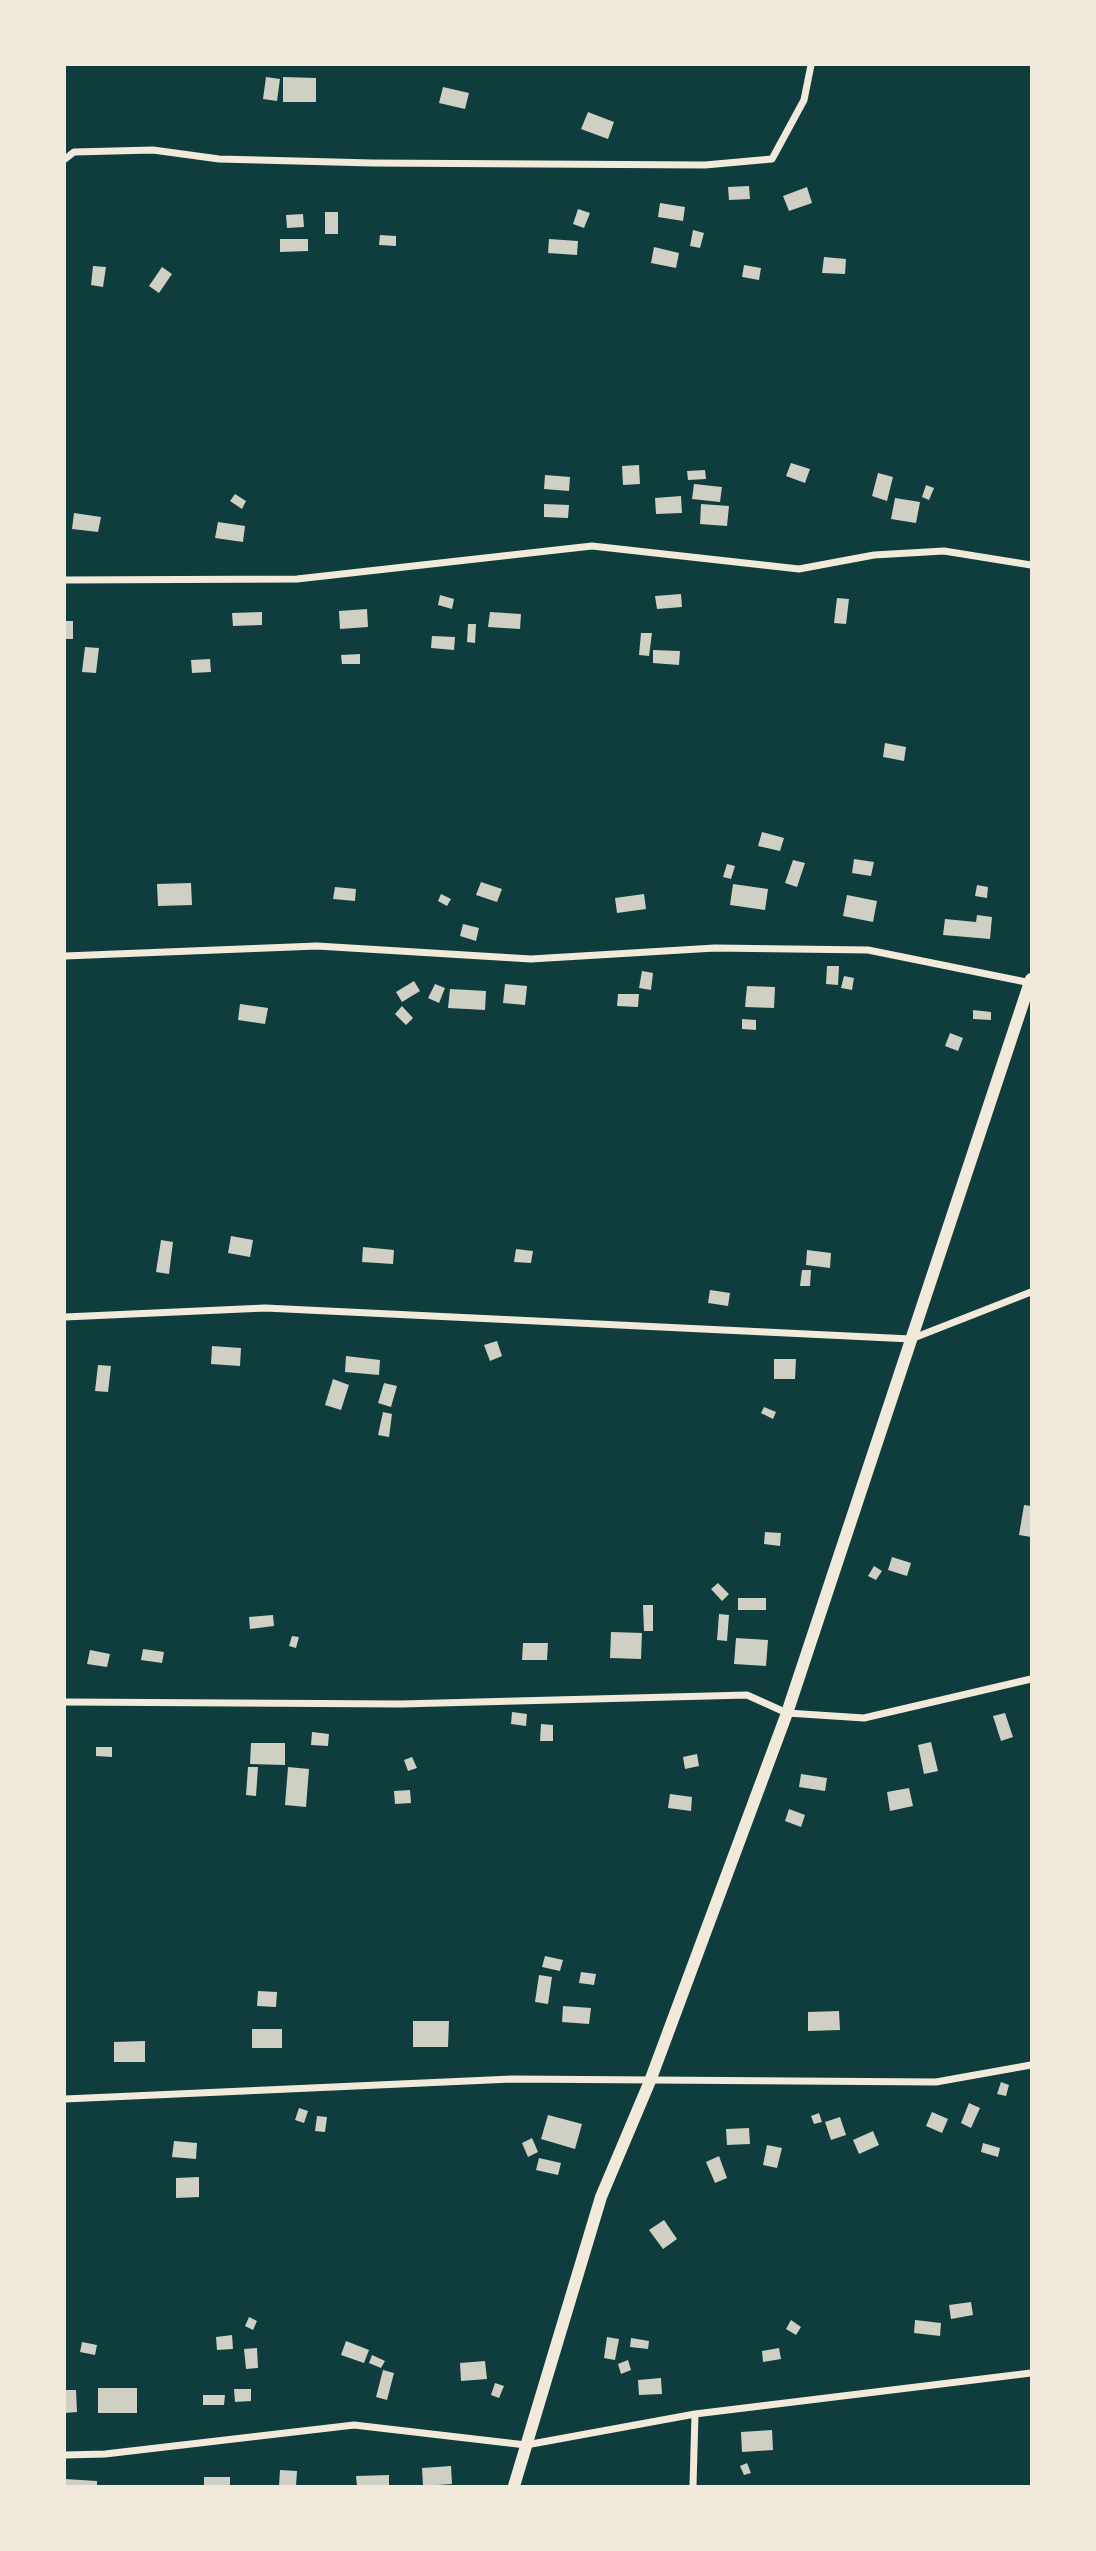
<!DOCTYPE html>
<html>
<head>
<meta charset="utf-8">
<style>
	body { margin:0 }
	#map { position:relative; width:1096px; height:2551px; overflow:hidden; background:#0f3d3e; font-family:"Varela Round",sans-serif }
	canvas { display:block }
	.frame { position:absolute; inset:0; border:66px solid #f1e9da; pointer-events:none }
</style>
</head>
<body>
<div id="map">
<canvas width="1096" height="2551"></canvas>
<div class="frame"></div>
</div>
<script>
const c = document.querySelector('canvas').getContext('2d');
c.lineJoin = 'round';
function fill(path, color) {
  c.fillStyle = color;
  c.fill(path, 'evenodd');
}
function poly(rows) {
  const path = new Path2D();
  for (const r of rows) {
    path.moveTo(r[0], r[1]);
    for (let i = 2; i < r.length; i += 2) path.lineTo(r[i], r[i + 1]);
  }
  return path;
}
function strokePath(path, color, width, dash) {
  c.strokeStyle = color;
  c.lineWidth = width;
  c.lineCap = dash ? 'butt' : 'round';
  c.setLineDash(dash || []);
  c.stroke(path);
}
const building = poly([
	[266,77,280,79,277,101,263,99],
	[283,77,316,78,316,102,283,102],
	[443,87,469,93,465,109,439,103],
	[588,112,614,122,608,139,581,129],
	[749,186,750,199,729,200,728,187],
	[807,187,812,203,789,211,783,196],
	[660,203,685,207,683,221,658,217],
	[578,209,590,213,584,228,573,224],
	[325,212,338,212,338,234,325,234],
	[303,214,304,227,287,228,286,215],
	[693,230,704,233,700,248,690,246],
	[380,235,396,236,396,246,379,245],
	[280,239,308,239,308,251,280,252],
	[549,239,578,241,577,255,548,253],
	[654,247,679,253,676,268,651,263],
	[824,257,846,259,845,274,822,273],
	[744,265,761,268,759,280,742,277],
	[93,266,106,267,103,287,91,285],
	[162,267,172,274,159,293,149,286],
	[791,463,810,469,805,483,786,476],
	[639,465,640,484,623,485,622,466],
	[705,470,706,479,688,480,687,471],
	[878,473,893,477,887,501,872,496],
	[545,475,570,477,569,491,544,489],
	[694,484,722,487,720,502,692,499],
	[926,485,934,488,929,500,922,497],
	[235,494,246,501,242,509,230,501],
	[681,496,682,513,656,514,655,498],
	[895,498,920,502,916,523,891,519],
	[544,504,569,505,568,518,544,517],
	[701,504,729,506,727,526,700,524],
	[74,513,101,517,98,532,72,529],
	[218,522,245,526,243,542,215,538],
	[681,594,682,607,657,609,655,596],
	[440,595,454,599,452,609,438,605],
	[837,598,849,599,846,624,834,623],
	[367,609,368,627,340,629,339,611],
	[262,612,262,625,233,626,232,613],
	[490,612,521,614,520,629,488,627],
	[65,621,73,621,73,639,65,639],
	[468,624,476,624,475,643,467,642],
	[641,633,652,633,649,656,639,655],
	[432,636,455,637,454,650,431,648],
	[85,647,99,648,96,673,82,672],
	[653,650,680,651,679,665,653,663],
	[360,654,360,664,342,664,341,655],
	[210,659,211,672,192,673,191,660],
	[885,743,906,747,904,761,883,757],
	[762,832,784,838,780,851,758,846],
	[854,859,874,862,871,876,852,873],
	[793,860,805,863,797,887,785,883],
	[727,864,735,866,731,879,723,877],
	[481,882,502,889,497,902,476,895],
	[191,883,192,905,158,906,157,884],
	[733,884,768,889,765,910,730,905],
	[977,885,988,887,987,898,975,896],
	[335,887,356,889,355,901,333,899],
	[441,894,451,899,447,906,438,901],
	[644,894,646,909,617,913,615,898],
	[847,895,877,901,873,922,843,916],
	[977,915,992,917,990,939,943,935,945,919,976,922],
	[463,924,479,928,476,941,460,936],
	[827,966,839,966,838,985,826,984],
	[642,971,653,973,651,990,639,988],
	[844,976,854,978,852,990,841,988],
	[414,981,420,991,402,1002,396,992],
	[435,984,445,988,439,1003,428,998],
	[505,984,527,986,525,1005,503,1003],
	[747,986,775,987,774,1008,745,1007],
	[450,989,486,991,485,1010,448,1008],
	[618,994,639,994,638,1007,617,1006],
	[240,1004,268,1008,265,1024,238,1020],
	[402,1006,413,1018,406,1025,395,1014],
	[973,1010,991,1012,991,1020,973,1019],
	[742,1019,756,1020,756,1030,742,1029],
	[950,1033,963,1038,958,1051,945,1046],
	[231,1236,253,1240,250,1257,228,1253],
	[161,1240,173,1242,169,1274,156,1272],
	[363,1247,394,1250,393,1264,362,1262],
	[516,1249,533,1251,531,1263,514,1262],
	[807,1250,831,1253,830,1268,806,1265],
	[802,1270,811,1270,810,1286,800,1286],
	[710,1290,730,1293,728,1306,708,1303],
	[497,1341,502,1356,490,1361,484,1345],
	[212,1346,241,1348,240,1366,211,1364],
	[346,1356,380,1360,379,1375,345,1372],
	[774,1359,796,1359,795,1379,774,1379],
	[98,1365,111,1366,108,1392,95,1391],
	[333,1379,349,1385,341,1410,325,1405],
	[384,1383,397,1386,391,1407,378,1403],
	[764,1407,776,1412,773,1419,761,1413],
	[383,1412,392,1414,389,1437,378,1435],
	[1024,1505,1031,1506,1031,1537,1019,1535],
	[765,1532,781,1533,780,1546,764,1544],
	[892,1557,911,1563,907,1576,888,1570],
	[874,1566,882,1571,876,1580,868,1576],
	[718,1583,729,1594,722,1601,711,1589],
	[738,1598,766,1598,766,1610,738,1610],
	[643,1605,653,1605,653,1631,644,1631],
	[719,1614,729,1615,727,1641,717,1640],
	[273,1615,274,1626,250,1629,249,1617],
	[611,1632,642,1633,641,1659,610,1658],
	[292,1636,299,1637,296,1648,289,1646],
	[736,1638,768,1640,766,1666,734,1664],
	[523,1643,548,1643,547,1660,522,1660],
	[143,1649,164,1652,162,1663,141,1660],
	[90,1650,110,1654,107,1667,87,1664],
	[512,1712,527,1714,526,1726,511,1724],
	[1005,1713,1013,1737,1001,1741,993,1716],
	[541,1724,553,1725,553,1741,540,1741],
	[312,1732,329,1734,328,1746,311,1745],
	[931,1742,938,1771,924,1774,918,1745],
	[251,1743,285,1743,285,1765,250,1764],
	[96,1747,112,1747,112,1757,96,1756],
	[697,1754,699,1766,685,1769,683,1757],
	[412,1757,417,1768,408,1771,404,1760],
	[248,1767,258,1767,256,1796,246,1795],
	[288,1767,309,1769,306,1807,285,1805],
	[801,1774,827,1778,825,1791,799,1787],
	[909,1788,913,1806,890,1811,887,1792],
	[410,1790,411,1803,395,1804,394,1791],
	[670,1794,692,1797,691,1811,668,1808],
	[789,1809,805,1815,801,1827,785,1821],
	[545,1956,563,1960,560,1971,542,1967],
	[581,1972,596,1974,594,1985,579,1983],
	[539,1975,552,1977,548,2004,535,2002],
	[258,1991,277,1992,276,2007,257,2006],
	[563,2006,591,2008,589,2024,562,2022],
	[839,2011,840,2030,808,2031,808,2012],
	[413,2021,449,2021,448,2047,413,2047],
	[252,2029,282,2029,282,2048,252,2048],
	[145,2041,145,2062,114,2062,114,2042],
	[1001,2082,1009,2085,1006,2096,997,2094],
	[969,2103,980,2108,971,2128,961,2123],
	[299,2108,308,2111,304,2123,295,2120],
	[932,2112,948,2119,942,2133,926,2126],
	[819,2113,822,2122,814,2124,811,2116],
	[548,2115,582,2124,575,2149,541,2139],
	[317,2116,327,2117,325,2132,315,2131],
	[840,2117,846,2135,831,2140,825,2122],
	[749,2128,750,2144,727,2145,726,2129],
	[873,2131,879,2145,859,2154,853,2140],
	[532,2138,538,2152,528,2157,522,2143],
	[174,2141,197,2143,196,2159,172,2157],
	[983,2143,1000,2148,998,2157,981,2152],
	[767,2145,782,2148,777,2168,763,2165],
	[719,2156,727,2178,715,2183,706,2162],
	[539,2158,561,2163,558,2175,536,2170],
	[199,2177,199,2197,176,2198,176,2178],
	[664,2220,677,2239,663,2249,649,2230],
	[971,2302,973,2315,951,2319,949,2305],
	[249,2317,257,2321,253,2330,245,2326],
	[791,2320,801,2327,796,2335,786,2329],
	[915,2320,941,2323,940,2336,914,2333],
	[232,2335,233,2349,217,2350,216,2337],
	[607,2337,619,2339,615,2360,604,2358],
	[631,2338,649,2341,648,2349,630,2347],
	[346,2341,369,2350,364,2363,341,2355],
	[82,2342,97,2345,95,2355,80,2352],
	[257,2348,258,2368,246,2369,244,2349],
	[779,2348,781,2359,763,2362,762,2351],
	[372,2355,385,2361,381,2368,369,2363],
	[628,2360,631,2370,621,2374,618,2364],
	[485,2361,487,2379,461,2381,460,2363],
	[383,2370,394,2373,387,2400,376,2397],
	[661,2378,662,2394,639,2395,638,2380],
	[495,2383,504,2386,499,2398,491,2395],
	[98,2388,137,2388,137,2413,98,2413],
	[234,2389,251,2389,251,2401,235,2402],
	[65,2390,76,2390,77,2412,65,2413],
	[203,2395,225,2395,224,2405,203,2405],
	[772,2430,773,2450,742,2452,741,2432],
	[747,2463,751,2473,744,2475,740,2466],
	[451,2466,452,2484,423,2486,422,2468],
	[280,2470,297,2471,296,2486,279,2486],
	[389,2475,389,2486,357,2486,356,2476],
	[204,2477,230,2477,230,2486,204,2486],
	[65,2479,97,2481,97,2486,65,2486]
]);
const minor = poly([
	[65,159,74,152,153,150,219,159,372,163,705,165,772,159,804,100,811,65],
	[65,580,297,579,592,546,799,569,874,555,944,551,1031,565],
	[65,956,317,946,531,959,715,948,868,950,1031,983],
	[65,1317,265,1308,911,1339,1031,1292],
	[65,1702,401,1704,747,1695,787,1713,864,1718,1031,1679],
	[65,2099,512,2079,936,2082,1031,2065],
	[65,2455,105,2454,354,2425,526,2445,695,2414,1031,2373],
	[693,2486,695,2414]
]);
const tertiary = poly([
	[514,2486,601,2197,650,2081,787,1713,1031,979]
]);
fill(building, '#cfcfc3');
strokePath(minor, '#f1e9da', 7);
strokePath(tertiary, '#f1e9da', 12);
</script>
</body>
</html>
